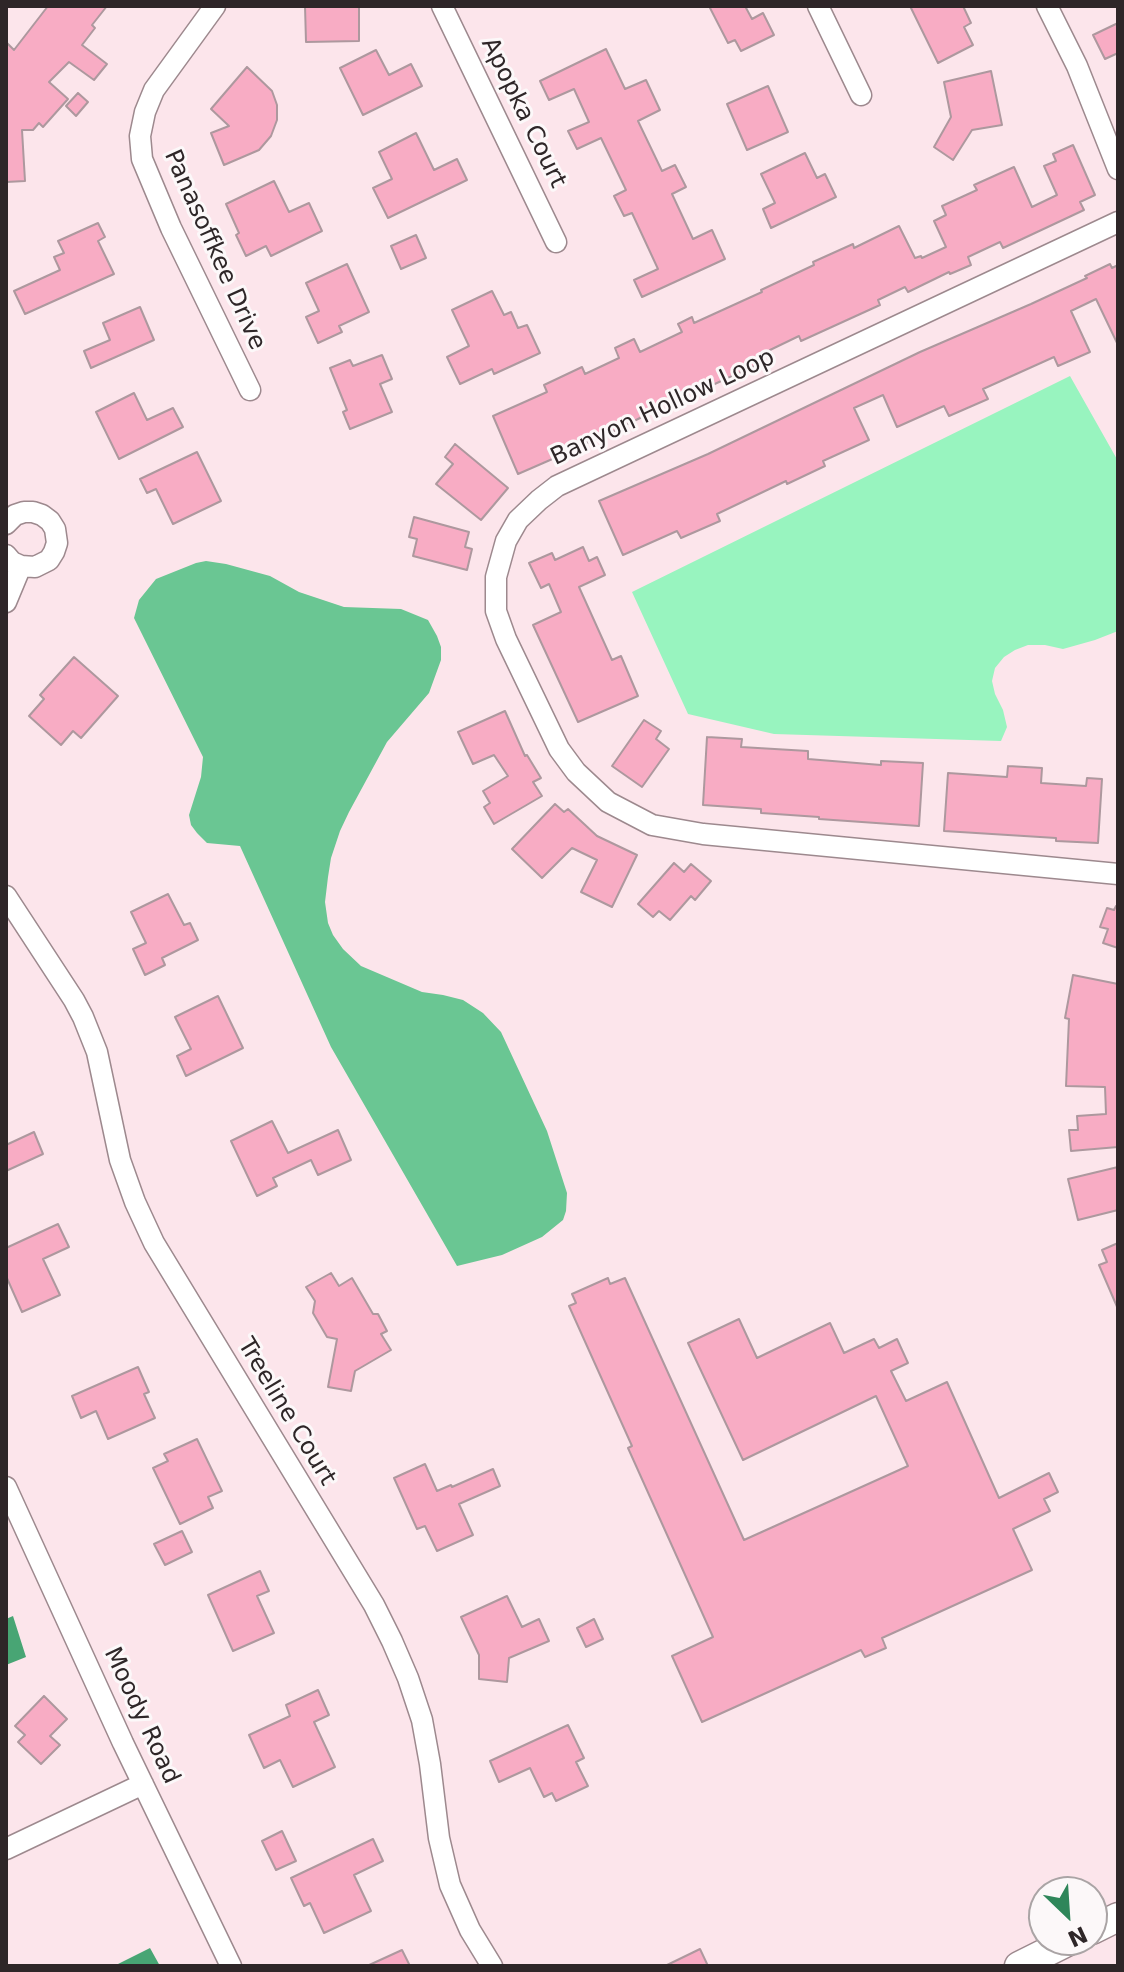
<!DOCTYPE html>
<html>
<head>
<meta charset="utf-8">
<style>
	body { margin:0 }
	#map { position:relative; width:1124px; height:1972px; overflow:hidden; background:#fce5eb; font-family:"DejaVu Sans",sans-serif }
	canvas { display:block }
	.frame { position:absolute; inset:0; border:8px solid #2e2628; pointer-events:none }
	.north { position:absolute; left:1028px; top:1876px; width:80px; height:80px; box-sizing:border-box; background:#fcf8f9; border:2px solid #aaa4a5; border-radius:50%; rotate:155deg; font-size:22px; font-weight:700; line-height:32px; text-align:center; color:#2e2628 }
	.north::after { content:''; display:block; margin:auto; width:28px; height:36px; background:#2f865a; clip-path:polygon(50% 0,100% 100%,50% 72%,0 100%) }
</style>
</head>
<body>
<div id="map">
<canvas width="1124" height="1972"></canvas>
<div class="frame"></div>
<div class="north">N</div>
</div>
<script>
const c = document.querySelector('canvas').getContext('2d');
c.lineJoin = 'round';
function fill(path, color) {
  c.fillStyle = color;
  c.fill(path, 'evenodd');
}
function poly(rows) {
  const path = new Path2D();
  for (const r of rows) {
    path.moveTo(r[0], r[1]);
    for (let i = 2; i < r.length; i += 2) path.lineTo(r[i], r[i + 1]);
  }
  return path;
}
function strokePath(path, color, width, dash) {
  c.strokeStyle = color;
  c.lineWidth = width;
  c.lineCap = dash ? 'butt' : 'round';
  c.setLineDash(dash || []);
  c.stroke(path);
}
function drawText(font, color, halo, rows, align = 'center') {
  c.font = font + ' "DejaVu Sans",sans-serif';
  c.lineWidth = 6;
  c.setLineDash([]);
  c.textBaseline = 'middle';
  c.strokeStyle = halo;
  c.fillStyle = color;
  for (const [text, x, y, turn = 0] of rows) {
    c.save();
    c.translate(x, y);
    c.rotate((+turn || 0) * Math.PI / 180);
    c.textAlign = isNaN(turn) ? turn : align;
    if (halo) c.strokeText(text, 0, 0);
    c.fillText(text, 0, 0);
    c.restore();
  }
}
const green = poly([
	[1070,376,1118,461,1118,631,1095,640,1063,649,1045,645,1028,645,1015,650,1004,657,995,668,992,681,995,694,1003,710,1007,727,1001,741,774,734,688,714,632,592]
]);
const forest = poly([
	[206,561,226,564,270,576,299,592,344,607,401,609,428,620,437,636,441,647,441,660,429,693,387,742,349,812,340,831,331,858,328,877,325,902,328,923,333,935,343,949,361,966,422,992,443,995,463,1000,483,1013,501,1032,547,1131,567,1193,566,1211,563,1220,542,1237,502,1255,457,1266,331,1047,240,846,207,843,197,833,191,825,189,815,201,777,203,757,134,618,139,600,156,579,196,563]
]);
const water = poly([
	[13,1616,26,1657,6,1665,6,1619],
	[150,1948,160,1966,114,1966]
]);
const building = poly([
	[48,6,107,6,92,25,95,28,82,45,107,64,94,80,69,62,49,82,68,99,43,127,39,123,33,130,22,130,25,181,6,182,6,42,14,50,48,6],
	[305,6,359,6,359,41,306,42,305,6],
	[709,6,745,6,752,19,763,13,774,35,741,51,735,40,728,43,709,6],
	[910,6,963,6,971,23,964,27,973,45,938,63,910,6],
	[1118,23,1118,53,1105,59,1093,35,1118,23],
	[606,49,625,89,646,80,660,110,638,121,662,171,675,165,686,187,672,194,693,239,712,230,725,259,642,297,634,280,658,269,632,213,624,216,614,196,626,190,601,138,577,149,568,131,589,122,574,89,549,100,540,81,606,49],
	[376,50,389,75,411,64,422,86,363,115,340,68,376,50],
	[247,67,272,91,277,105,277,120,271,136,259,150,224,165,211,133,229,126,211,109,247,67],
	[991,71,1002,125,972,130,953,160,934,147,951,117,944,82,991,71],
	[768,86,788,132,747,150,727,104,768,86],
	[78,93,88,102,76,116,66,106,78,93],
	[416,133,434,170,457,159,467,180,388,218,373,188,392,179,379,152,416,133],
	[1073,145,1095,195,1080,202,1084,210,1003,248,1000,242,968,257,971,265,950,274,949,272,908,292,905,287,878,300,880,305,801,341,799,336,770,350,770,351,758,356,761,363,697,392,694,387,680,393,652,407,654,411,612,432,587,443,585,439,555,453,557,457,518,474,493,416,547,392,544,385,582,367,585,374,619,358,615,348,634,339,640,352,682,332,678,324,692,317,694,323,762,292,761,290,814,265,813,262,853,244,854,248,899,226,915,258,921,256,922,258,946,247,934,221,946,215,942,206,977,190,974,185,1014,167,1032,207,1057,195,1044,166,1056,161,1053,154,1073,145],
	[805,153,817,178,825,174,836,197,771,228,763,209,775,203,761,174,805,153],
	[274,181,289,212,309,203,322,231,271,256,266,246,246,256,236,235,239,233,226,204,274,181],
	[98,223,105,237,98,241,114,274,25,314,14,291,60,270,54,257,64,253,58,241,98,223],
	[416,235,426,258,401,269,391,246,416,235],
	[347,264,369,312,339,326,342,332,318,343,306,317,319,311,306,283,347,264],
	[1110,264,1112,268,1118,265,1118,345,1096,299,1071,311,1090,352,1058,366,1054,357,983,389,988,399,949,416,944,406,897,427,883,395,854,408,869,440,823,461,825,466,787,484,786,481,717,514,720,521,681,538,677,531,623,555,599,501,708,454,920,352,1031,304,1087,278,1085,276,1110,264],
	[492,291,504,315,511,312,518,328,527,325,540,353,494,374,492,369,460,384,447,357,469,346,452,310,492,291],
	[140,307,154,340,91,368,84,351,110,340,103,323,140,307],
	[382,355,392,379,380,384,392,412,350,429,343,412,347,410,330,368,350,360,353,366,382,355],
	[134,393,147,420,173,408,183,427,119,459,96,412,134,393],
	[455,444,508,488,481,520,436,484,453,464,445,457,455,444],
	[197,452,221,501,173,524,156,489,147,493,140,479,197,452],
	[414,517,469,532,465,547,472,549,467,570,413,556,417,539,409,537,414,517],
	[583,547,589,561,597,557,605,575,579,587,612,660,621,656,638,696,578,722,533,625,561,612,549,584,541,588,529,563,552,553,555,560,583,547],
	[74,657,118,696,81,738,73,731,61,745,29,716,44,699,40,695,74,657],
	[505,711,525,756,527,755,541,778,533,782,542,796,494,824,484,807,490,803,483,791,508,776,494,755,473,764,458,732,505,711],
	[644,720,661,731,656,739,669,749,642,787,612,766,644,720],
	[707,737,742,739,741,747,808,751,808,759,881,765,881,761,923,763,919,826,819,819,819,817,761,813,761,809,703,805,707,737],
	[1008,766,1042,768,1041,783,1086,786,1087,778,1102,779,1098,843,1056,841,1056,838,944,831,948,773,1007,777,1008,766],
	[555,804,564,812,568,809,597,836,637,855,612,907,581,892,597,860,572,848,542,878,512,849,555,804],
	[674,863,684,872,691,864,711,881,695,900,691,896,670,920,659,911,653,917,638,904,674,863],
	[168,894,184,925,190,923,198,940,162,958,165,965,145,975,133,949,146,943,131,912,168,894],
	[1116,906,1118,906,1118,948,1103,943,1108,929,1100,927,1107,908,1114,910,1116,906],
	[1073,975,1118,984,1118,1147,1071,1151,1069,1130,1078,1130,1077,1116,1106,1114,1105,1087,1066,1086,1069,1019,1065,1018,1073,975],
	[218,996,243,1048,186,1076,177,1056,191,1049,175,1017,218,996],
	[272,1121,288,1153,338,1130,351,1160,318,1175,311,1160,273,1178,277,1186,257,1196,231,1141,272,1121],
	[34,1132,43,1154,6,1171,6,1145,34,1132],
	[1118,1167,1118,1210,1078,1220,1068,1179,1118,1167],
	[58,1224,69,1247,43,1259,60,1295,22,1312,6,1276,6,1248,58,1224],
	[1118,1243,1118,1309,1099,1265,1107,1262,1102,1250,1118,1243],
	[331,1273,339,1286,352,1278,373,1314,378,1314,387,1331,381,1334,391,1350,355,1371,351,1391,328,1387,337,1339,327,1337,313,1313,315,1301,306,1287,331,1273],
	[608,1278,610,1284,625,1278,744,1540,908,1466,876,1396,743,1460,688,1343,739,1319,757,1358,830,1323,844,1353,874,1339,879,1348,897,1339,908,1363,891,1371,906,1401,947,1382,999,1498,1049,1473,1058,1492,1044,1499,1050,1511,1013,1529,1032,1570,882,1638,886,1648,865,1657,861,1650,702,1722,672,1656,713,1637,628,1448,632,1446,569,1306,576,1303,572,1294,608,1278],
	[138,1367,149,1392,144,1394,155,1418,108,1439,96,1411,81,1418,72,1396,138,1367],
	[197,1439,222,1491,208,1497,213,1508,180,1524,153,1468,168,1461,164,1454,197,1439],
	[425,1464,437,1491,451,1485,452,1487,493,1469,500,1486,459,1504,473,1535,437,1551,425,1526,417,1529,394,1478,425,1464],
	[182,1531,192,1552,165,1565,154,1544,182,1531],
	[260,1571,269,1591,257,1596,274,1633,233,1651,208,1595,260,1571],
	[507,1596,522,1627,539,1619,549,1641,509,1658,507,1682,479,1679,479,1655,461,1617,507,1596],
	[594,1619,603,1639,586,1647,577,1628,594,1619],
	[318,1690,329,1715,314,1722,335,1767,293,1787,280,1760,264,1768,249,1735,290,1716,286,1705,318,1690],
	[44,1696,67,1719,50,1736,60,1745,41,1764,18,1742,25,1735,15,1726,44,1696],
	[568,1725,584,1758,576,1762,588,1786,556,1801,552,1793,544,1797,530,1768,499,1782,490,1761,568,1725],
	[282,1831,296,1861,276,1870,262,1841,282,1831],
	[373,1839,383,1861,354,1875,371,1911,324,1933,310,1903,304,1906,291,1878,373,1839],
	[700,1949,708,1966,665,1966,700,1949],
	[402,1950,410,1966,367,1966,402,1950]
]);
const street = poly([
	[215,6,154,90,145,112,140,136,142,159,171,228,250,390],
	[442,6,556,242],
	[818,6,861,95],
	[1047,6,1077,66,1118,169],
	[1118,222,557,486,539,500,518,520,506,541,496,577,496,611,506,639,559,749,576,772,608,802,652,825,703,834,1118,874],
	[6,524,15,515,24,512,33,512,42,515,50,521,55,529,57,543,54,552,49,560,35,567,21,566,12,562,6,555],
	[6,602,21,566],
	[6,896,74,1000,83,1017,97,1052,120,1160,135,1202,154,1243,374,1605,392,1641,408,1678,422,1720,430,1764,439,1838,450,1885,470,1930,492,1966],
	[6,1487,123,1743,231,1966],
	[6,1849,143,1784]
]);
const secondary = poly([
	[1092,1930,1118,1917],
	[1019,1966,1071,1940]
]);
const streetNames = [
	["Apopka Court",523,113,64],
	["Panasoffkee Drive",214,250,66],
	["Banyon Hollow Loop",663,408,-25],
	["Treeline Court",286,1412,59],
	["Moody Road",141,1716,65]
];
fill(green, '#98f4bf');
fill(forest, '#6ac693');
fill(water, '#48a574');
fill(building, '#f8acc4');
strokePath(building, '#ad989e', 2);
strokePath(street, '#9d898e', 23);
strokePath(secondary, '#9d898e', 31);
strokePath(street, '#fff', 20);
strokePath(secondary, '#fff', 28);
drawText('24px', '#2e2628', '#fcf8f9', streetNames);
</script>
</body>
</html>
